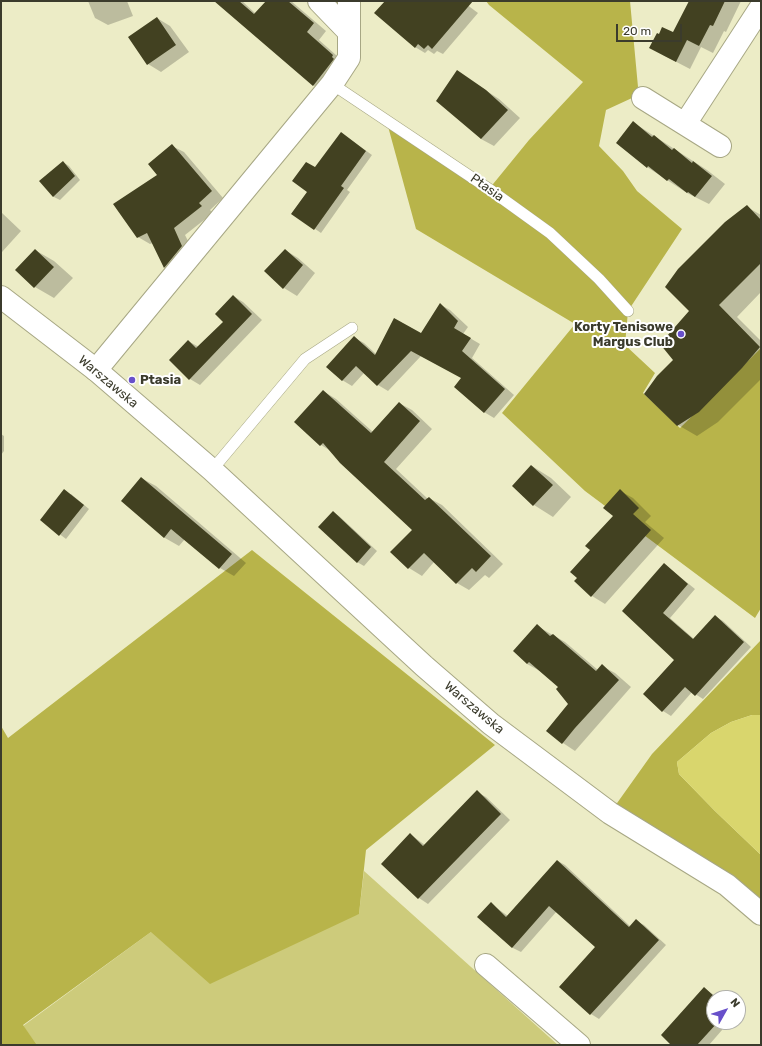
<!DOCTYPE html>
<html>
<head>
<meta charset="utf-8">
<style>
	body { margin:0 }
	#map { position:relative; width:762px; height:1046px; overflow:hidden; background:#ececc6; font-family:Rubik,sans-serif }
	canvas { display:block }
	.frame { position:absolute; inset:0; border:2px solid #3b3b2c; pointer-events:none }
	.north { position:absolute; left:706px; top:990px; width:40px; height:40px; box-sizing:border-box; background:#fff; border:1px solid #b1b1ab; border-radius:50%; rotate:51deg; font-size:11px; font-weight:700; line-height:16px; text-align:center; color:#3b3b2c }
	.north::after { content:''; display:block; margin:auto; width:14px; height:18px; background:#6850ca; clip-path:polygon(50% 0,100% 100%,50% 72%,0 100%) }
	.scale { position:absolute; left:616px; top:24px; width:66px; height:18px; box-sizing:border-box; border:2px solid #3b3b2c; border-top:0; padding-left:5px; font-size:12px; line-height:14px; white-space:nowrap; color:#3b3b2c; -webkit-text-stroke:3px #fff; paint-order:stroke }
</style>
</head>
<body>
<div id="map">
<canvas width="762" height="1046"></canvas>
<div class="frame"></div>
<div class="north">N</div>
<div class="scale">20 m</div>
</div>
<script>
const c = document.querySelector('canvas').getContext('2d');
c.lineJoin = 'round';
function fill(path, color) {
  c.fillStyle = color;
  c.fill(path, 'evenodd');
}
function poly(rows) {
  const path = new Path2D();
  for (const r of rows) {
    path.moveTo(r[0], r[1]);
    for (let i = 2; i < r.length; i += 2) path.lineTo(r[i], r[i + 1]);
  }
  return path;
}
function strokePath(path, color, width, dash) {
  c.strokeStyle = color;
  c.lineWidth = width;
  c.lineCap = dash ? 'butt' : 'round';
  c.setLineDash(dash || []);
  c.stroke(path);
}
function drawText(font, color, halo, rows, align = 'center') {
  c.font = font + ' Rubik,sans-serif';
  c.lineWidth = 4;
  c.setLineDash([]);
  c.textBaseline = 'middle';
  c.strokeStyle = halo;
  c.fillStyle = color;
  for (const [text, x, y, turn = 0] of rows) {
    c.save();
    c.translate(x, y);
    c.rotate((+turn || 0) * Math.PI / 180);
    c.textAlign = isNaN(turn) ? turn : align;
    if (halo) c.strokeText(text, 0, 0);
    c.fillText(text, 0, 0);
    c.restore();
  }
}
const green = poly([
	[364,871,558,1045,37,1045,23,1026,151,932,359,914]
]);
const forest = poly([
	[486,1,630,1,638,87,632,98,606,110,599,146,623,171,637,191,682,229,628,311,625,345,655,373,643,393,680,428,761,348,761,608,755,618,585,491,502,413,575,324,416,229,386,119,489,189,529,140,583,82,489,5],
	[252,550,495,745,366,850,359,914,210,984,151,932,23,1025,37,1045,1,1045,1,726,8,738],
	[761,640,761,715,752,715,731,722,711,733,677,762,679,774,715,811,761,855,761,915,610,813,652,754]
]);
const water = poly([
	[752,715,761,715,761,855,715,811,679,774,677,762,711,733,731,722]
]);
const shadow = poly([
	[88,1,127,1,133,16,108,25,95,18],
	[215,1,242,1,256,14,267,1,291,1,326,31,319,40,345,63,326,92,313,85],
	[386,1,462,1,478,13,443,54,437,51,434,54,428,50,425,53,415,47],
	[690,1,741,1,726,32,724,31,713,53,701,47,690,69,663,55],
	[157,18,170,26,189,52,161,72,148,64],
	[458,72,499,99,520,118,494,146,481,139],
	[634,123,707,170,725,184,709,204,687,193,647,167],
	[347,137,372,155,347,190,350,192,321,233,292,213,308,191,315,168],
	[172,146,184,152,223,198,210,210,213,213,185,235,194,253,177,273,165,267,153,243,150,244,138,237,158,175],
	[63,162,69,166,80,180,60,200,54,197,41,181],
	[747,207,761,215,761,292,737,317,761,341,761,379,718,422,697,436,678,425,674,360,691,311],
	[1,212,21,231,2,252,1,251],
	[35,250,54,261,73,278,54,298,35,287],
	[285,250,298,258,315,273,297,296,284,288,265,271],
	[233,296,243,302,262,320,200,385,190,379,170,360,188,341,199,347,224,322],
	[441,305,450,310,468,327,463,334,480,344,472,358,514,395,494,418,484,412,463,378,421,356,388,391,378,385,364,373,352,386,342,380,355,338,364,343,376,354,422,334],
	[323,391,336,399,373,432,399,403,412,410,432,429,396,469,428,499,429,498,442,505,503,564,489,578,485,575,469,590,457,583,434,562,422,576,409,568,392,552,413,530,331,451,321,445],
	[1,434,4,436,4,451,1,455],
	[532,466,551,478,571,497,553,517,534,505],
	[141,478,156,486,246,563,234,576,220,568,185,539,179,546,165,538,123,501],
	[620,491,633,498,651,516,645,522,664,538,605,604,592,596,578,578,591,550,614,516],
	[71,494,89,509,66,539,41,520],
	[333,512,339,516,377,551,364,566,357,562],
	[664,564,695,589,670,618,694,639,715,616,723,621,751,647,703,699,692,692,671,716,663,711,644,694,675,660,623,611],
	[537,626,565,642,598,670,602,666,615,673,631,687,575,751,563,743,548,731,570,704,559,687,540,671,527,664],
	[477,792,486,797,510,820,428,904,419,898,411,835,425,845],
	[558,861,565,865,631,927,636,921,644,925,666,945,599,1019,591,1014,560,986,596,947,557,911,521,952,513,948,479,917,491,904,508,916],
	[704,988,718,998,714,998,714,1022,729,1022,709,1045,673,1045]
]);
const building = poly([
	[214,1,239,1,254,14,266,1,288,1,314,23,307,32,333,55,332,57,334,59,313,86],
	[385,1,473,1,432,49,428,45,424,49,418,44,415,48,374,13],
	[689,1,725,1,713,26,710,25,699,46,687,40,676,62,649,48,657,33,659,34,662,27,673,32],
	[157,17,176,45,147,65,128,37],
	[457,70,486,90,508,110,481,139,436,101],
	[633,121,652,137,654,135,672,150,674,148,692,163,693,161,712,176,695,197,688,192,687,193,669,179,667,181,648,166,647,168,616,143],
	[341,132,366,151,341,186,344,188,314,230,291,214,307,192,292,181,306,162,315,167],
	[172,144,212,191,199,203,202,206,174,228,182,246,164,268,147,233,137,238,113,204,157,175,148,164],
	[63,161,75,176,53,197,39,181],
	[747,205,761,220,761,263,719,305,760,347,742,368,699,412,677,426,644,394,657,376,673,360,660,344,689,311,665,287,678,269,725,222],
	[35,249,54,267,34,288,15,270],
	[285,249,303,265,283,289,264,271],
	[233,295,252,314,189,380,169,360,188,340,196,348,223,322,215,314],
	[440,303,458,321,454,328,471,338,462,351,505,389,484,413,454,387,461,378,411,351,377,386,356,366,342,381,326,367,354,336,375,355,394,318,421,333],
	[323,390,371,433,399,402,420,421,384,462,425,500,429,497,491,556,476,572,472,568,456,584,424,553,408,569,390,552,412,530,340,463,323,443,320,446,294,422],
	[531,465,553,485,533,506,512,486],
	[141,477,232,554,219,569,171,529,164,538,121,501],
	[64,489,84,505,59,536,40,520],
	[620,489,639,508,633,514,651,530,591,597,574,581,577,578,570,572,590,550,585,546,613,516,603,508],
	[333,511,371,547,357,563,318,527],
	[664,563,688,584,663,613,693,639,715,615,744,642,695,696,685,687,662,712,643,694,674,660,622,611],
	[537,624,550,636,553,634,596,671,602,664,619,680,575,728,562,744,546,731,568,704,556,689,558,687,529,662,527,664,513,651],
	[477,790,501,814,418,899,381,864,410,833,423,846],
	[557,860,629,927,636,919,659,940,590,1015,559,987,595,947,549,906,512,948,477,917,491,902,506,917],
	[704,987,716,998,714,998,714,1022,718,1022,697,1045,671,1045,661,1035]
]);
const service = poly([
	[332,84,489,189,550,233,599,279,628,311],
	[212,470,305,359,352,328]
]);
const minor = poly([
	[319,1,348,31],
	[643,98,720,146],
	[685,124,761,7],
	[96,370,332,84,349,58,349,1],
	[486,965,579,1045]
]);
const tertiary = poly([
	[1,297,96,370,212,470,424,666,491,724,610,813,727,885,761,914]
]);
const markers = [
	[681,334,4,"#6850ca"],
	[132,380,4,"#6850ca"]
];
const streetNames = [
	["Ptasia",487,188,35],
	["Warszawska",108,382,40],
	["Warszawska",474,708,40]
];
const poiNames = [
	["Korty Tenisowe",673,327],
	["Margus Club",673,342],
	["Ptasia",140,380,"left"]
];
fill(green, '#cdcb7b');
fill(forest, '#b8b44a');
fill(water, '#d9d66d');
fill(shadow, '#0003');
fill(building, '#424121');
strokePath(service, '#a7a784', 12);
strokePath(minor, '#a7a784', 24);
strokePath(tertiary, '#a7a784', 24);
strokePath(service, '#fff', 11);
strokePath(minor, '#fff', 22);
strokePath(tertiary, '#fff', 22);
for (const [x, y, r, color] of markers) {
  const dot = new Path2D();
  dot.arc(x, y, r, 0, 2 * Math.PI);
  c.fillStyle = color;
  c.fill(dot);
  strokePath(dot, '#fff', 1.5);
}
drawText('13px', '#3b3b2c', '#fff', streetNames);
drawText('bold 13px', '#3b3b2c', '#fff', poiNames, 'right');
</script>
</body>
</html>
